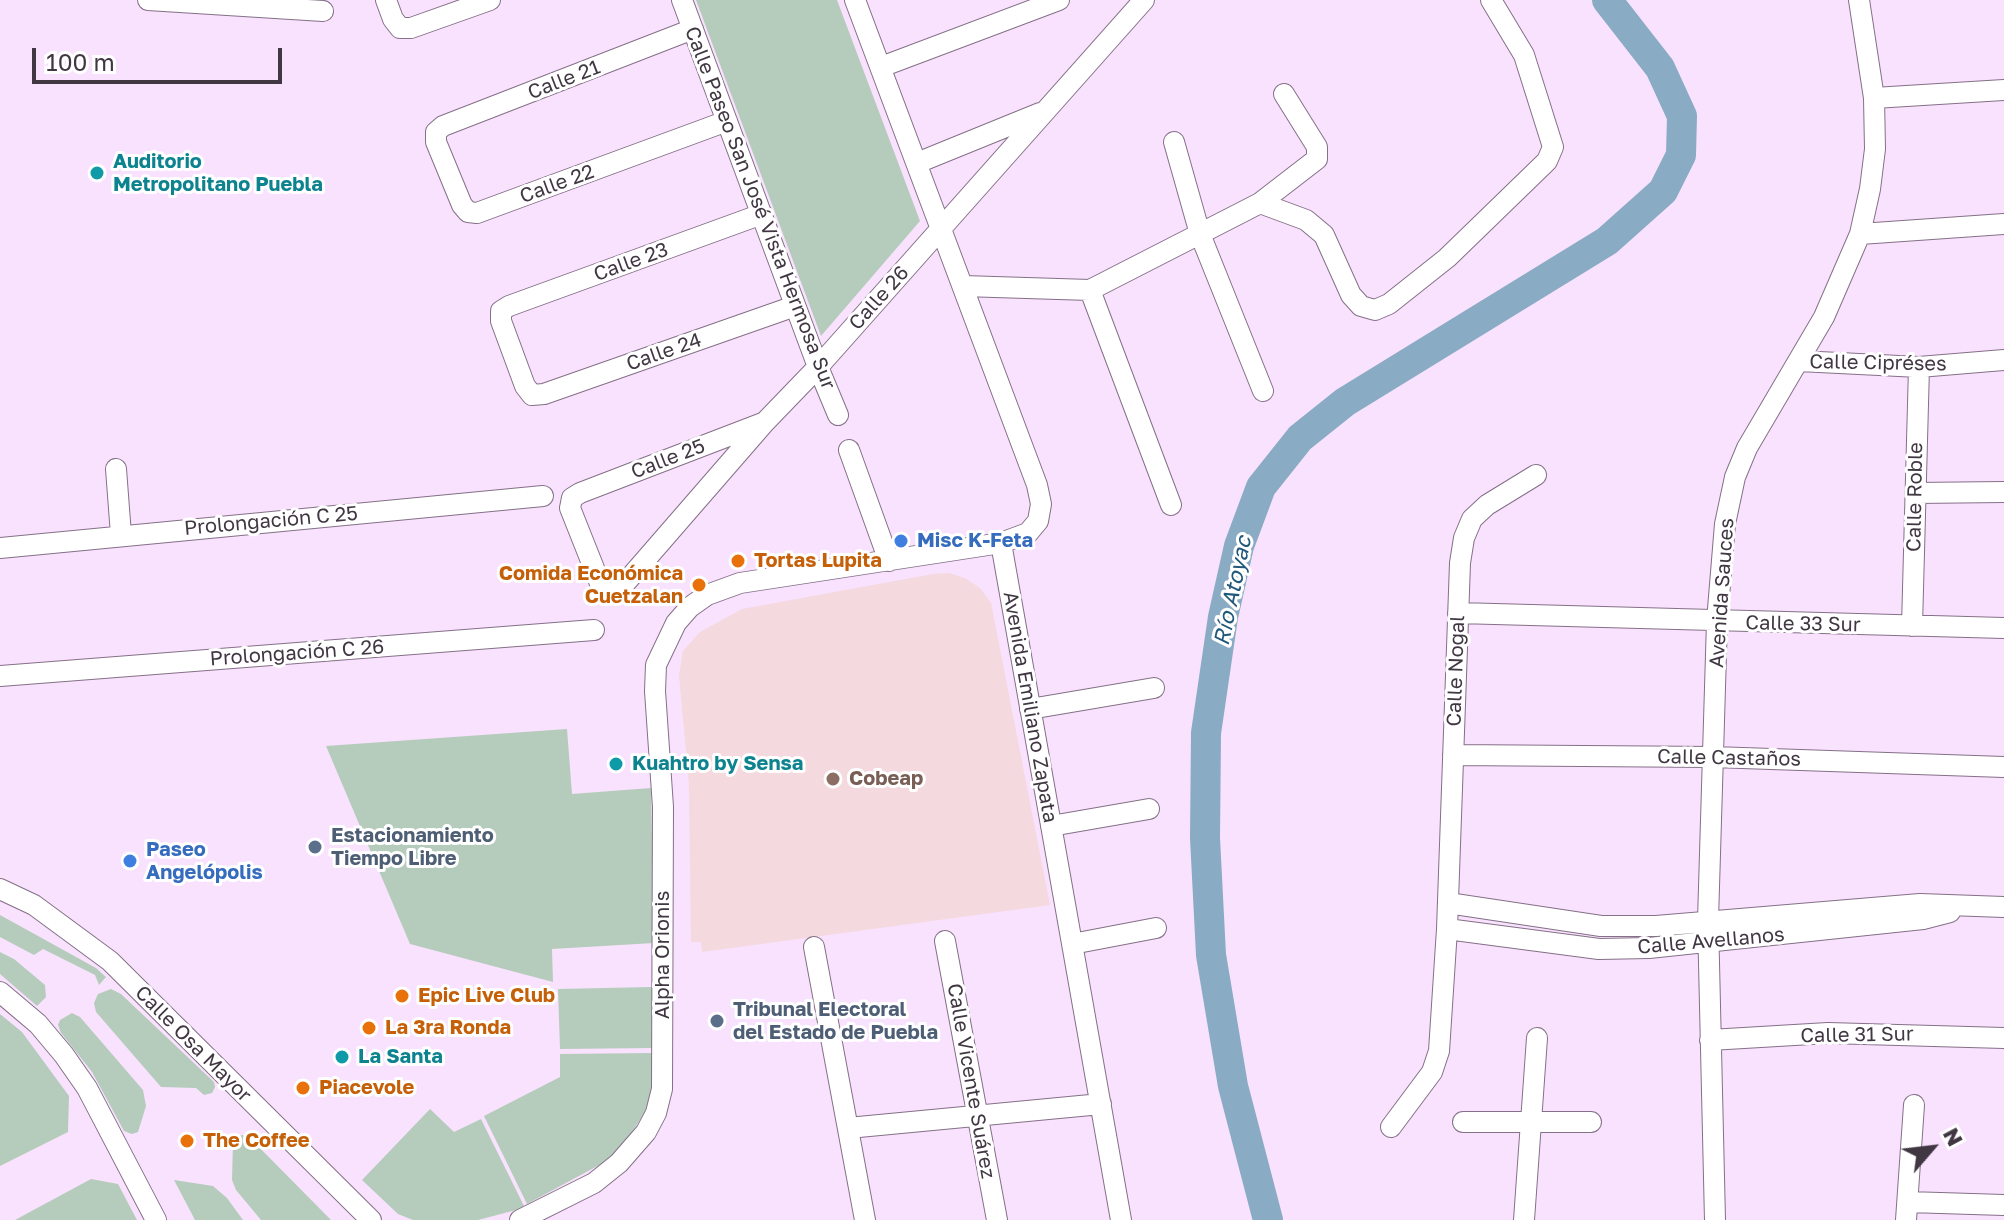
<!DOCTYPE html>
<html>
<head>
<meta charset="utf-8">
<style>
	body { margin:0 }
	#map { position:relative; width:2004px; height:1220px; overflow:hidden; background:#f9e2fd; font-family:"Golos Text",sans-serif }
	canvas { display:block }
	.north { position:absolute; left:1892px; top:1108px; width:80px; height:80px; -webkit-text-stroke:6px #fff; paint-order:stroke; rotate:62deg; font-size:22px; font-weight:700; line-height:32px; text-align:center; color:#403742 }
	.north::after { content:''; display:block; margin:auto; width:28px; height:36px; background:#403742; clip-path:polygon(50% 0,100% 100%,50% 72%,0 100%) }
	.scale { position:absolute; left:32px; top:48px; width:250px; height:36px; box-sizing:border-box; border:4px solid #403742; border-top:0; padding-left:10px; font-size:24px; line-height:28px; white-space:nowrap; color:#403742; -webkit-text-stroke:6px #fff; paint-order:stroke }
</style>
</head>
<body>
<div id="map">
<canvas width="2004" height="1220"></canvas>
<div class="north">N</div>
<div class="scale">100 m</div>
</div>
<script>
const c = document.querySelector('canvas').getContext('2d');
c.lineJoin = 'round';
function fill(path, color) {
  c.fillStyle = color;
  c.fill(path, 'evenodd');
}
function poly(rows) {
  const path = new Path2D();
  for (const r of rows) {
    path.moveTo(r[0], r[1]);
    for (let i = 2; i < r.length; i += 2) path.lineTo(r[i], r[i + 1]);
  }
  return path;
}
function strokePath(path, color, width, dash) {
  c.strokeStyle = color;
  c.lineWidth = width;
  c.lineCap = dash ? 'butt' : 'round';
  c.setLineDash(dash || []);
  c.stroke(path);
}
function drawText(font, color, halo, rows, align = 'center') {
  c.font = font + ' "Golos Text",sans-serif';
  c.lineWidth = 6;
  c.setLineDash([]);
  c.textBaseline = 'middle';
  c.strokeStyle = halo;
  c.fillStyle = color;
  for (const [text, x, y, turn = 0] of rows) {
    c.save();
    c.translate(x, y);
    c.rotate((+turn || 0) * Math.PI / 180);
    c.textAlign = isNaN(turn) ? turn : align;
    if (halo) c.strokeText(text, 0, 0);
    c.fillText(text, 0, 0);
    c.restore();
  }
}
const education = poly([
	[949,573,965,578,980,588,991,603,1050,905,702,952,701,942,691,942,689,785,679,675,683,651,700,632,742,609,933,574]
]);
const green = poly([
	[696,0,837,0,920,221,821,336],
	[567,729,572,794,651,788,654,943,552,949,553,982,410,944,326,746],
	[0,915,96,968,106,977,99,985,95,975,43,949,34,955,0,937],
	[0,952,14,959,45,985,46,997,37,1006,0,974],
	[652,987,652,1048,560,1049,558,989],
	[111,989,121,994,214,1082,215,1087,212,1093,204,1095,196,1088,161,1087,96,1012,94,1003,98,994],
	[72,1013,80,1017,143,1090,146,1106,138,1132,132,1134,124,1131,92,1072,61,1033,58,1025,60,1020],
	[0,1014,22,1032,69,1096,68,1132,0,1166],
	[652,1053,652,1087,645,1112,619,1152,603,1163,527,1204,484,1116,560,1077,560,1054],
	[430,1109,454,1132,481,1119,524,1206,516,1210,478,1220,413,1220,398,1214,362,1180],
	[242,1135,248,1136,331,1220,261,1220,236,1190,232,1180,233,1140],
	[91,1179,118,1184,137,1220,15,1220],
	[174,1180,213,1186,227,1198,243,1220,195,1220]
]);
const river = poly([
	[1268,1220,1233,1086,1211,955,1205,838,1206,733,1223,617,1239,546,1261,487,1300,438,1345,402,1607,241,1663,191,1681,155,1682,116,1660,68,1607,0]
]);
const minor = poly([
	[148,0,323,11],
	[386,0,393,19,400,28,411,28,490,0],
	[682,0,818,367,838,415],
	[693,29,443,126,436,132,436,142,462,205,468,212,477,213,727,121],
	[881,67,1059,0],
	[1874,98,2004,90],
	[1174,142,1200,234,1263,391],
	[917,163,1040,113],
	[1260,203,1306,220,1324,235,1351,295,1361,306,1375,310,1389,304,1447,258,1547,161,1553,147,1524,55,1491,0],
	[762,214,509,306,501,311,501,321,525,386,532,395,544,394,795,306],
	[1860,234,2004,224],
	[963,286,1090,290,1260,203,1317,159,1317,147,1284,94],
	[1090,290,1171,505],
	[1799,361,1919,367,2004,360],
	[765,422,580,493,572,498,570,508,603,591,612,593,620,589,765,422,818,367,1144,0],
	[849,450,889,561],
	[116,469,121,535],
	[1915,493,2004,492],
	[1001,543,1121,1220],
	[0,548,543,496],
	[1458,613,2004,628],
	[1912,626,1919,367],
	[0,676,594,630],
	[1030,709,1154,688],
	[1453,755,1713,757,2004,767],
	[1051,826,1149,809],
	[0,889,34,905,110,961,371,1220],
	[1448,903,1601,926,1656,926,1920,904,2004,907],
	[1447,929,1599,949,1649,948,1923,919,1950,912],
	[945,941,997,1220],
	[1072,944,1156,928],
	[814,947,865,1220],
	[0,992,38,1024,64,1055,87,1088,156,1220],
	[1710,1040,1828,1033,2004,1038],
	[1463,1122,1591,1122],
	[1391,1127,1432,1072,1439,1051,1447,929,1460,563,1464,538,1472,519,1487,505,1536,475],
	[848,1128,1101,1104],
	[1908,1202,2004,1205],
	[520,1220,594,1183,619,1163,646,1132,656,1113,662,1089,663,807,655,691,656,665,676,623,690,607,707,595,740,583,1001,543,1028,533,1038,521,1041,504,1037,485,855,0],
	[1524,1220,1537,1038],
	[1715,1220,1708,920,1717,621,1725,524,1735,477,1747,448,1824,317,1860,234,1870,189,1875,149,1874,98,1859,0],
	[1906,1220,1914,1105]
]);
const markers = [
	[97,173,8,"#0f9aa8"],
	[901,541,8,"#3f7fe0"],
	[738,561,8,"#e8710a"],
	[699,585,8,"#e8710a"],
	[616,764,8,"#0f9aa8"],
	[833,779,8,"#8d6e63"],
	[315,847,8,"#5c6f8a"],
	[130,861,8,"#3f7fe0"],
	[402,996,8,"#e8710a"],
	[717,1021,8,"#5c6f8a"],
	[369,1028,8,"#e8710a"],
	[342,1057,8,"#0f9aa8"],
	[303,1088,8,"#e8710a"],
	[187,1141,8,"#e8710a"]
];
const streetNames = [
	["Calle 21",564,80,-21],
	["Calle 22",557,184,-20],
	["Calle Paseo San José Vista Hermosa Sur",760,208,69],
	["Calle 23",631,262,-20],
	["Calle 26",879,298,-48],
	["Calle 24",664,352,-19],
	["Calle Cipréses",1878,363,1],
	["Calle 25",668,459,-21],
	["Calle Roble",1915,497,-89],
	["Prolongación C 25",271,521,-5],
	["Avenida Sauces",1722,593,-86],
	["Calle 33 Sur",1803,624,1],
	["Prolongación C 26",297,653,-4],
	["Calle Nogal",1456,671,-88],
	["Avenida Emiliano Zapata",1030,707,80],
	["Calle Castaños",1729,758,1],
	["Calle Avellanos",1711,941,-5],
	["Alpha Orionis",663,955,-90],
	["Calle 31 Sur",1857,1035,-1],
	["Calle Osa Mayor",193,1044,45],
	["Calle Vicente Suárez",971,1081,80]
];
const cultureNames = [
	["Auditorio",113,162],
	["Metropolitano Puebla",113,185],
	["Kuahtro by Sensa",632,764],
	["La Santa",358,1057]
];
const shopNames = [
	["Misc K-Feta",917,541],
	["Paseo",146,850],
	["Angelópolis",146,873]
];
const foodNames = [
	["Tortas Lupita",754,561],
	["Comida Económica",683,574,"right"],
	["Cuetzalan",683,597,"right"],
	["Epic Live Club",418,996],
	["La 3ra Ronda",385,1028],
	["Piacevole",319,1088],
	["The Coffee",203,1141]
];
const educationNames = [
	["Cobeap",849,779]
];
const serviceNames = [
	["Estacionamiento",331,836],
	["Tiempo Libre",331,859],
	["Tribunal Electoral",733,1010],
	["del Estado de Puebla",733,1033]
];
const waterNames = [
	["Río Atoyac",1233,591,-78]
];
fill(education, '#f4d9df');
fill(green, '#b5ccbc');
strokePath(river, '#8aabc4', 30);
strokePath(minor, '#847087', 22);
strokePath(minor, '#fff', 20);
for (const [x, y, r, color] of markers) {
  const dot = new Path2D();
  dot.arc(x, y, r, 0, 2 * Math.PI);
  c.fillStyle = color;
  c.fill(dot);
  strokePath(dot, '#fff', 3);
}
drawText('20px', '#403742', '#fff', streetNames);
drawText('bold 20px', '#0d838f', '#fff', cultureNames, 'left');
drawText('bold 20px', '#366cbe', '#fff', shopNames, 'left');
drawText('bold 20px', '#c56008', '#fff', foodNames, 'left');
drawText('bold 20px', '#785e54', '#fff', educationNames, 'left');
drawText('bold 20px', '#4e5e75', '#fff', serviceNames, 'left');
drawText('italic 22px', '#20587b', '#fff', waterNames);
</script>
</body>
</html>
